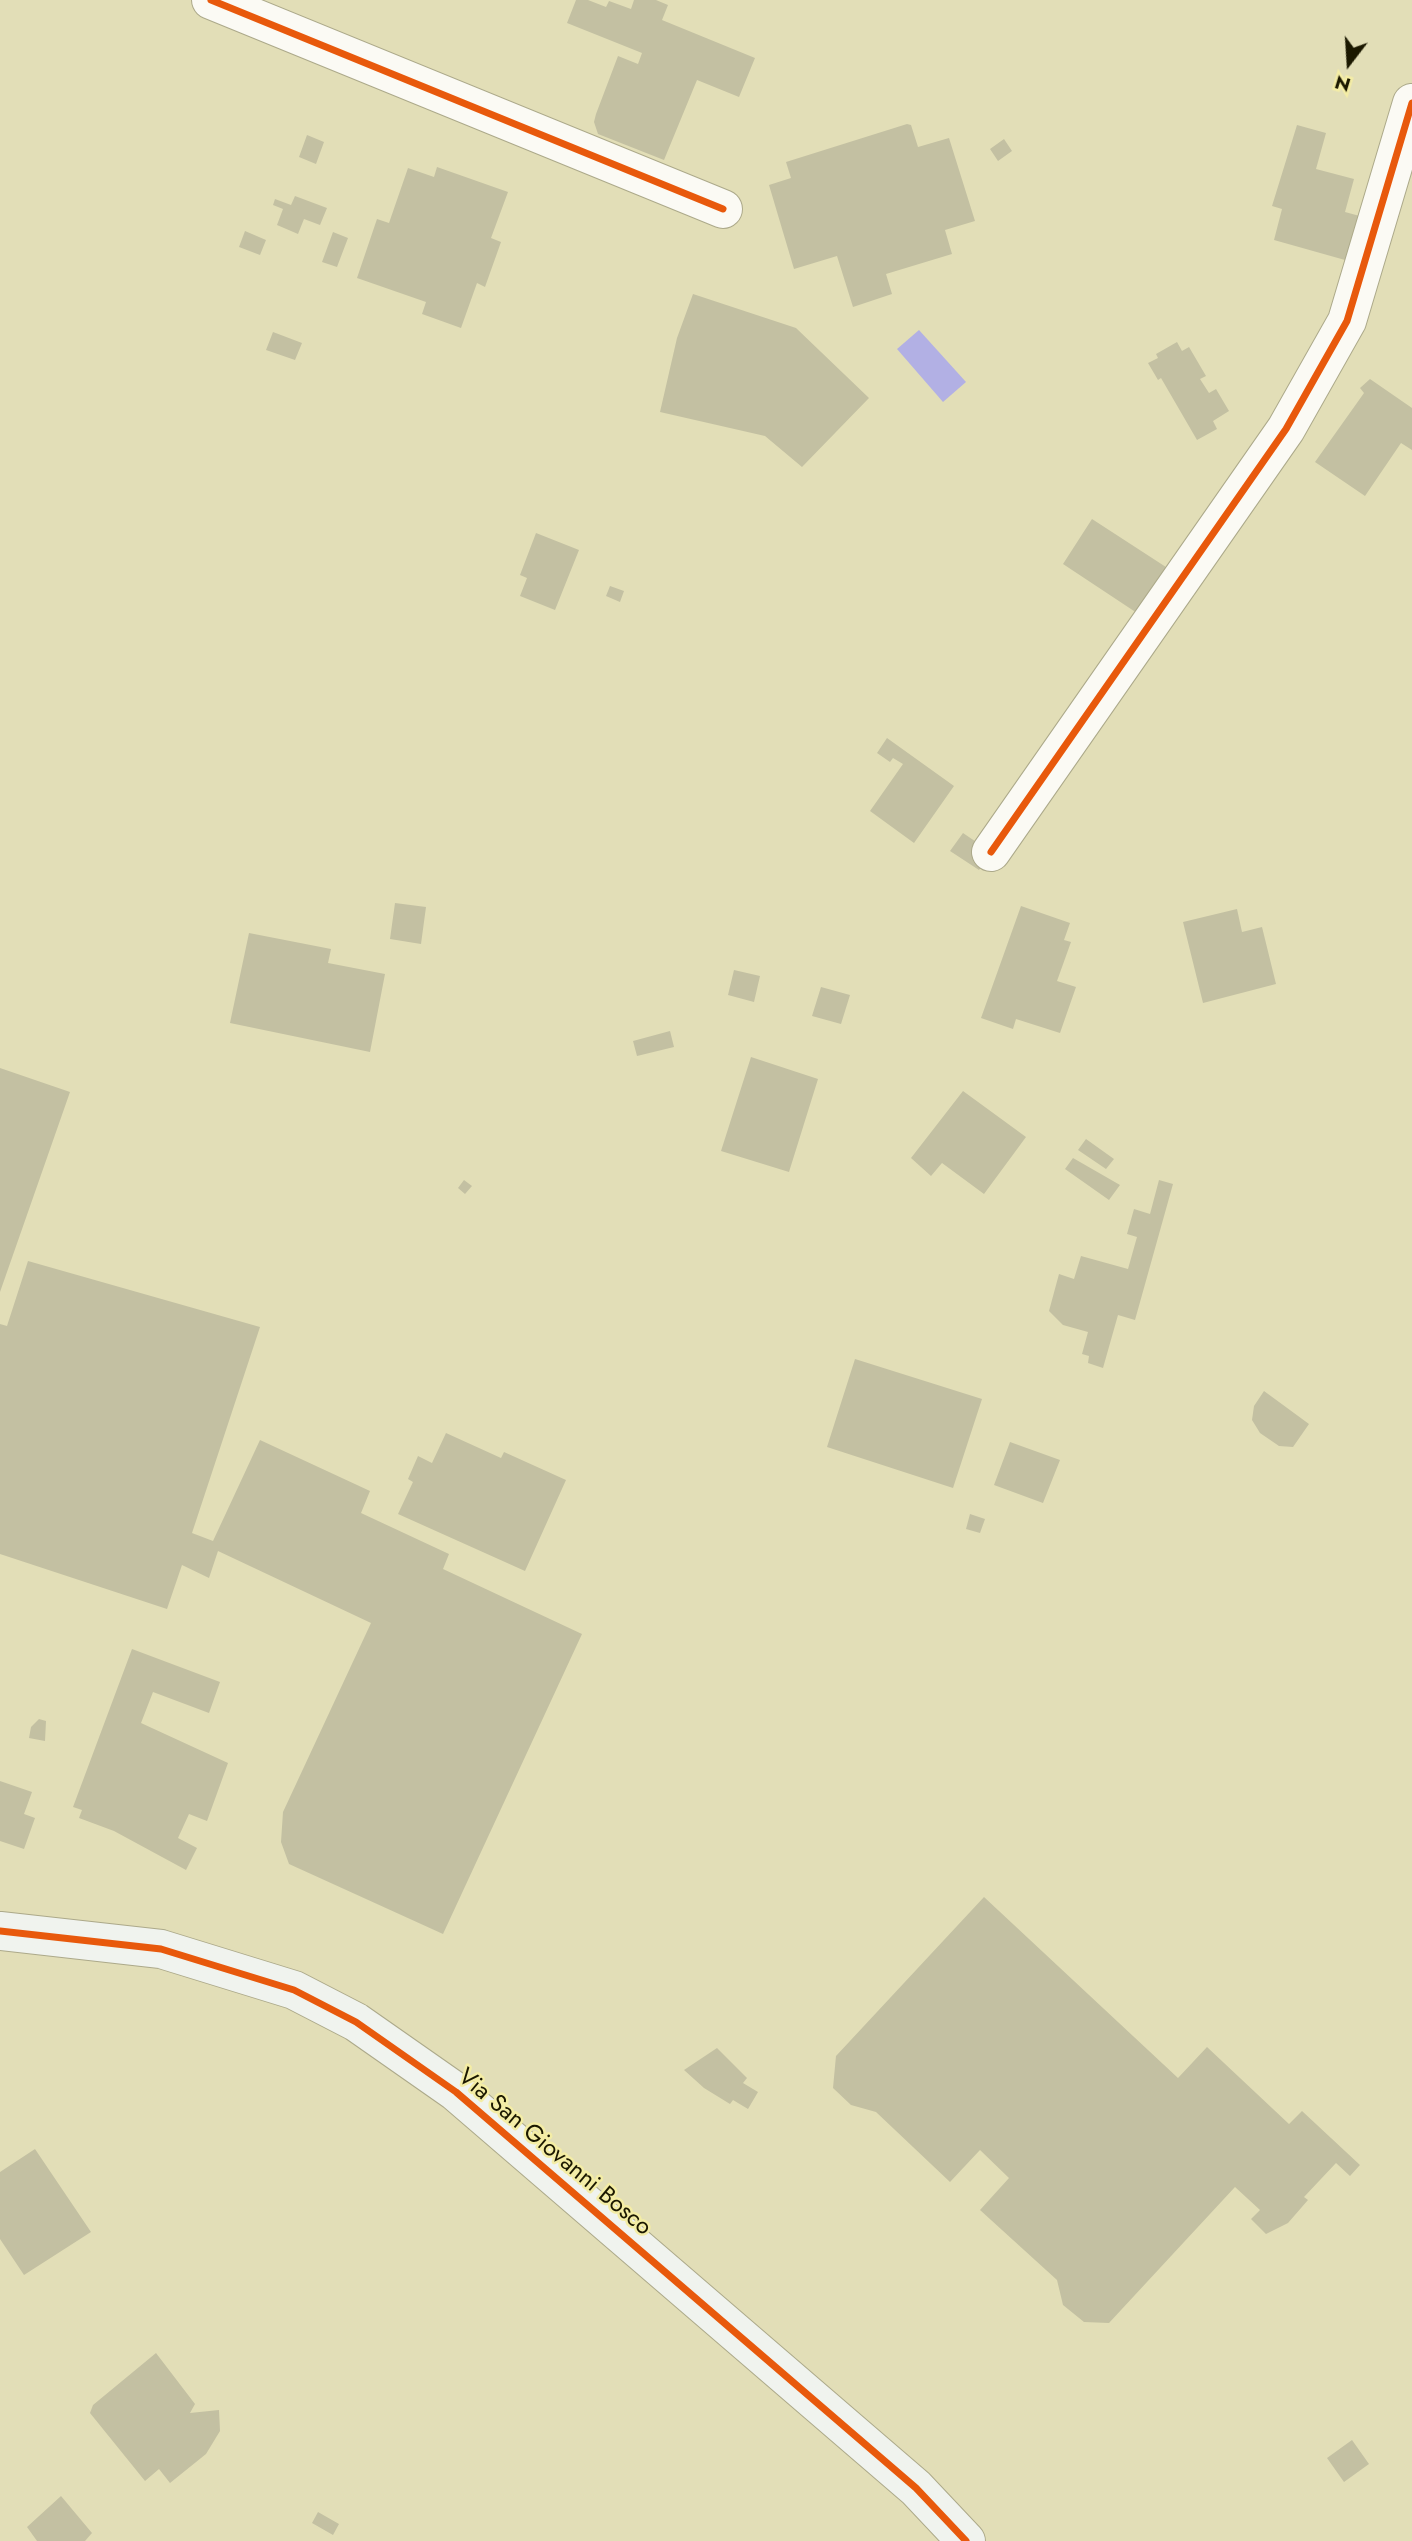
<!DOCTYPE html>
<html>
<head>
<meta charset="utf-8">
<style>
	body { margin:0 }
	#map { position:relative; width:1412px; height:2541px; overflow:hidden; background:#e2deb7; font-family:Jost,sans-serif }
	canvas { display:block }
	.north { position:absolute; left:1314px; top:28px; width:70px; height:70px; -webkit-text-stroke:5px #f4eda5; paint-order:stroke; rotate:197deg; font-size:19px; font-weight:700; line-height:28px; text-align:center; color:#1b1800 }
	.north::after { content:''; display:block; margin:auto; width:24px; height:32px; background:#1b1800; clip-path:polygon(50% 0,100% 100%,50% 72%,0 100%) }
</style>
</head>
<body>
<div id="map">
<canvas width="1412" height="2541"></canvas>
<div class="north">N</div>
</div>
<script>
const c = document.querySelector('canvas').getContext('2d');
c.lineJoin = 'round';
function fill(path, color) {
  c.fillStyle = color;
  c.fill(path, 'evenodd');
}
function poly(rows) {
  const path = new Path2D();
  for (const r of rows) {
    path.moveTo(r[0], r[1]);
    for (let i = 2; i < r.length; i += 2) path.lineTo(r[i], r[i + 1]);
  }
  return path;
}
function strokePath(path, color, width, dash) {
  c.strokeStyle = color;
  c.lineWidth = width;
  c.lineCap = dash ? 'butt' : 'round';
  c.setLineDash(dash || []);
  c.stroke(path);
}
function drawText(font, color, halo, rows, align = 'center') {
  c.font = font + ' Jost,sans-serif';
  c.lineWidth = 5;
  c.setLineDash([]);
  c.textBaseline = 'middle';
  c.strokeStyle = halo;
  c.fillStyle = color;
  for (const [text, x, y, turn = 0] of rows) {
    c.save();
    c.translate(x, y);
    c.rotate((+turn || 0) * Math.PI / 180);
    c.textAlign = isNaN(turn) ? turn : align;
    if (halo) c.strokeText(text, 0, 0);
    c.fillText(text, 0, 0);
    c.restore();
  }
}
const water = poly([
	[919,330,966,382,943,402,897,349]
]);
const building = poly([
	[576,0,588,0,606,7,609,1,631,9,634,0,656,0,668,5,662,20,755,58,739,97,697,80,664,160,598,134,594,122,596,114,618,56,638,64,642,53,567,23],
	[907,124,911,125,918,147,949,138,975,221,945,230,952,254,886,274,892,294,853,307,837,256,794,269,769,185,791,178,786,162],
	[1297,125,1326,133,1316,169,1354,179,1345,212,1367,218,1339,279,1345,260,1274,240,1282,209,1272,206],
	[307,135,324,142,316,164,299,157],
	[1004,139,1012,151,998,161,990,149],
	[437,167,508,192,491,238,501,242,485,287,477,283,461,328,422,314,426,302,357,278,377,219,389,223,408,168,434,177],
	[295,196,327,208,320,225,304,219,298,234,277,225,283,209,273,205,275,199,291,205],
	[245,231,266,240,260,255,239,247],
	[333,232,348,238,337,267,322,262],
	[693,294,796,328,869,398,802,467,765,436,660,412,677,338],
	[273,332,302,343,295,360,266,350],
	[1177,342,1182,351,1189,347,1206,376,1200,379,1209,393,1216,389,1229,411,1213,421,1217,429,1197,440,1161,378,1158,380,1148,363,1158,358,1156,354],
	[1370,379,1412,408,1412,450,1401,443,1365,496,1315,462,1364,393,1360,388],
	[1092,519,1169,569,1140,615,1063,564],
	[536,533,579,550,555,610,520,596,527,578,520,575],
	[610,586,624,591,620,602,606,596],
	[887,738,954,786,914,843,870,811,903,764,893,758,890,762,877,753],
	[963,833,991,852,979,870,950,851],
	[395,903,426,907,421,944,390,939],
	[1021,906,1070,923,1064,940,1071,942,1057,981,1076,987,1060,1033,1016,1019,1013,1029,981,1018],
	[1237,909,1242,932,1262,927,1276,984,1203,1003,1183,922],
	[249,933,331,949,328,963,385,974,370,1052,230,1023],
	[734,970,760,976,754,1002,728,995],
	[821,987,850,995,841,1024,812,1016],
	[670,1031,674,1047,637,1056,633,1041],
	[751,1057,818,1079,789,1172,721,1151],
	[0,1068,70,1092,0,1292],
	[963,1091,1026,1137,984,1194,942,1163,931,1176,911,1158],
	[1086,1139,1114,1159,1106,1169,1078,1150],
	[1073,1158,1120,1185,1109,1200,1065,1169],
	[464,1180,472,1186,465,1194,458,1188],
	[1159,1180,1173,1184,1135,1320,1118,1315,1103,1368,1088,1363,1089,1356,1082,1354,1088,1332,1063,1325,1049,1311,1059,1274,1074,1279,1081,1256,1128,1269,1137,1237,1127,1234,1134,1209,1150,1214],
	[28,1261,260,1327,192,1533,213,1541,260,1440,370,1491,361,1513,449,1554,443,1569,582,1634,443,1934,289,1864,281,1842,283,1812,371,1623,218,1551,209,1578,182,1565,167,1609,0,1554,0,1324,7,1326],
	[855,1359,982,1399,953,1488,827,1447],
	[1264,1391,1309,1424,1293,1447,1279,1446,1260,1433,1252,1420,1254,1406],
	[446,1433,501,1458,504,1452,566,1480,525,1571,398,1514,413,1482,408,1479,418,1456,432,1463],
	[1010,1442,1060,1460,1043,1503,994,1485],
	[970,1514,985,1519,980,1533,966,1529],
	[132,1649,220,1682,209,1713,153,1692,141,1723,228,1763,207,1821,189,1814,178,1838,197,1848,186,1870,114,1831,79,1818,82,1810,73,1807],
	[39,1719,46,1721,45,1741,29,1738,31,1727],
	[0,1781,32,1792,24,1814,35,1818,24,1849,0,1841],
	[984,1897,1178,2078,1207,2047,1289,2124,1302,2111,1360,2165,1350,2176,1336,2163,1304,2197,1308,2200,1288,2223,1266,2234,1251,2219,1260,2210,1235,2187,1109,2323,1084,2322,1063,2305,1057,2280,980,2210,1009,2178,980,2150,950,2182,876,2112,851,2105,833,2088,836,2056],
	[717,2048,747,2078,743,2083,758,2092,748,2109,733,2100,730,2104,704,2088,684,2070],
	[35,2149,91,2232,24,2275,0,2239,0,2172],
	[156,2353,195,2404,190,2413,219,2410,220,2431,206,2454,170,2483,159,2469,145,2481,90,2413,93,2405],
	[1352,2440,1369,2464,1344,2482,1327,2458],
	[61,2496,92,2533,85,2541,37,2541,27,2527],
	[318,2512,339,2524,333,2535,312,2523]
]);
const minor = poly([
	[211,0,723,209],
	[991,852,1286,429,1347,321,1412,103]
]);
const secondary = poly([
	[0,1931,161,1949,294,1990,356,2022,456,2092,916,2488,966,2541]
]);
const cycleway = poly([
	[211,0,723,209],
	[991,852,1286,429,1347,321,1412,103],
	[0,1931,161,1949,294,1990,356,2022,456,2092,916,2488,966,2541]
]);
const streetNames = [
	["Via San Giovanni Bosco",554,2153,40]
];
fill(water, '#b2b0e4');
fill(building, '#c3c0a2');
strokePath(minor, '#aca98a', 40);
strokePath(secondary, '#aca98a', 40);
strokePath(minor, '#fbfaf4', 38);
strokePath(secondary, '#f0f3ee', 38);
strokePath(cycleway, '#e8590c', 7);
drawText('24px', '#1b1800', '#f4eda5', streetNames);
</script>
</body>
</html>
